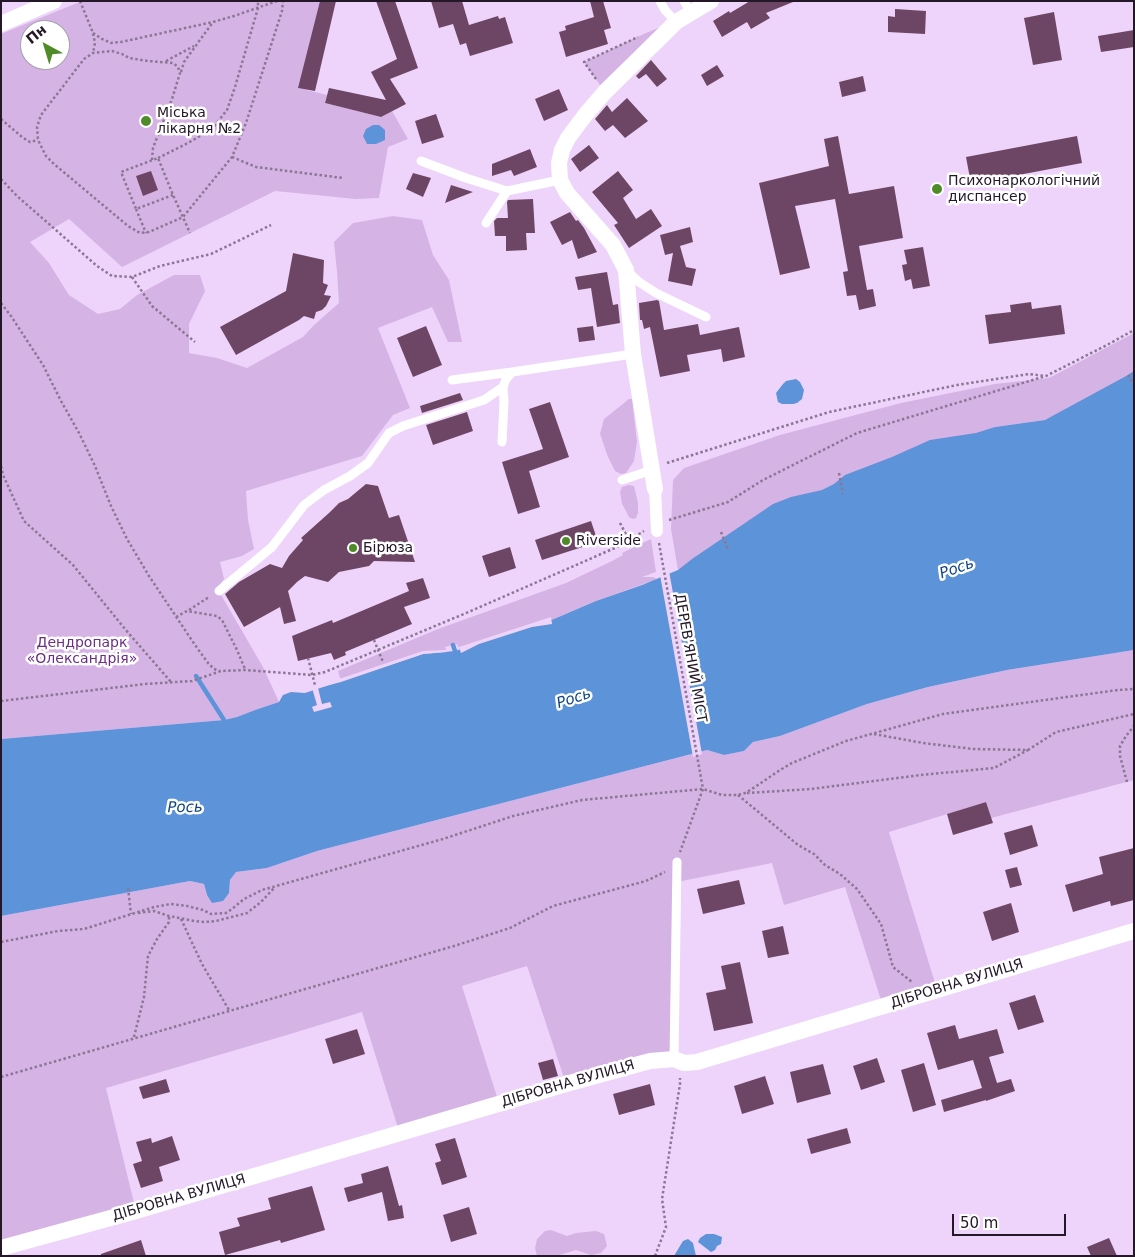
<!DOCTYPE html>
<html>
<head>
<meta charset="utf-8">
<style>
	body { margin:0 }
	#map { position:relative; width:1135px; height:1257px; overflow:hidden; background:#eed4fa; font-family:"DejaVu Sans",sans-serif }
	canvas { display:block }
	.frame { position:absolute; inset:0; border:2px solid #231728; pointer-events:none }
	.north { position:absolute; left:20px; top:20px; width:50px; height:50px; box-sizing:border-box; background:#fff; border:1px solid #a7a2a9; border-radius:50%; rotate:321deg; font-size:14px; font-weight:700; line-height:20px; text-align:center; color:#231728 }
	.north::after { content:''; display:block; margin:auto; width:18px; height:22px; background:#508b29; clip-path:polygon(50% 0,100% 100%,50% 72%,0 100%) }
	.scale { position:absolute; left:952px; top:1214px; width:114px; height:22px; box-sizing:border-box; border:2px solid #231728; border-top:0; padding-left:6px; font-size:15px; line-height:18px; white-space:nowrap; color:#231728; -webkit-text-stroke:4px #fff; paint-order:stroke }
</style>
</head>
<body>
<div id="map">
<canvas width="1135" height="1257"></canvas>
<div class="frame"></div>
<div class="north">Пн</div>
<div class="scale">50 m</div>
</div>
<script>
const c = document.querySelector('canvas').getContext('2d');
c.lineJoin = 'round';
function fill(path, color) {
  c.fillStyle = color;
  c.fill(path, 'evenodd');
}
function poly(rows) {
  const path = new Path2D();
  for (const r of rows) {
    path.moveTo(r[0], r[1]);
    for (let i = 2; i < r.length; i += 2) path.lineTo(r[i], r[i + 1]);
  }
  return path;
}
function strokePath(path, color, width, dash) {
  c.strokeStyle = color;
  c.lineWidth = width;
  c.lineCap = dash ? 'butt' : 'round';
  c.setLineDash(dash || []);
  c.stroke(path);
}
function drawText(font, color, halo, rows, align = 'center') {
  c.font = font + ' "DejaVu Sans",sans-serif';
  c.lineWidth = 5;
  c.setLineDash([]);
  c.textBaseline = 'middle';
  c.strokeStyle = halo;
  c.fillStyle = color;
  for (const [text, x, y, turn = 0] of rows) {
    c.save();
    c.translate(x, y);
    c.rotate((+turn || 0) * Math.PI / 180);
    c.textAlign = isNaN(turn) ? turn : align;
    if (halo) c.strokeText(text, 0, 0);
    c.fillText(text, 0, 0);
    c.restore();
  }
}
const green = poly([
	[82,1,320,1,299,88,327,95,325,103,381,117,392,111,408,139,388,147,379,198,356,199,275,191,122,267,69,219,30,242,49,263,69,295,98,314,120,309,137,295,174,275,200,275,205,291,189,324,189,353,217,358,247,368,303,337,313,326,339,303,337,272,334,242,353,223,393,216,422,220,433,255,449,280,462,342,448,342,432,307,378,328,410,408,393,415,362,456,246,491,248,520,254,549,242,556,220,562,224,579,217,588,263,667,279,702,255,710,237,717,224,720,1,739,1,34],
	[30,30,60,30,60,60,30,60],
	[663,26,600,85,584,62,646,33],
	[1134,333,1134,379,1045,420,995,427,678,570,671,529,673,480,684,468,780,435,901,403,995,384,1049,378],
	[629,399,632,399,637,442,634,461,626,473,621,474,615,471,608,457,600,434,604,419],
	[629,485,634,486,638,503,638,513,636,518,633,519,629,517,626,511,622,504,620,492,622,487],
	[651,539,656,572,642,577,653,577,657,579,596,601,554,619,460,650,457,644,445,647,447,652,423,654,341,681,338,671,438,629,566,583,612,561,623,555,622,553],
	[1134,650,1134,780,991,818,986,802,889,832,935,983,881,1000,845,887,784,905,772,863,677,882,674,1059,566,1084,527,966,462,986,497,1097,398,1128,362,1012,287,1035,106,1088,136,1211,1,1248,1,916,190,881,204,884,207,895,229,893,230,880,236,872,267,868,317,851,707,750,724,755,744,751,753,742,780,736,867,704,928,687,1007,670],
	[551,1230,567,1236,576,1233,596,1231,604,1234,607,1246,601,1253,591,1255,576,1250,556,1256,537,1256,535,1248,537,1239,545,1231]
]);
const water = poly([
	[373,125,379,125,385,130,385,140,376,144,367,144,363,136,366,129],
	[1134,371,1134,650,1007,670,928,687,867,704,780,736,753,742,744,751,724,755,707,750,317,851,267,868,236,872,230,880,229,893,223,901,212,903,207,895,204,884,190,881,1,916,1,739,224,720,237,717,255,710,279,702,283,695,291,692,305,693,423,654,455,651,554,619,596,601,642,585,678,570,692,559,773,504,791,497,822,490,834,484,845,475,892,457,930,440,976,433,995,427,1045,420,1128,375],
	[796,379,800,382,804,390,802,399,797,403,793,404,782,404,778,402,776,393,783,384,786,381],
	[706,1234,714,1234,722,1237,721,1244,717,1246,715,1250,711,1252,698,1242,700,1238],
	[688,1239,693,1243,696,1256,674,1256,683,1241]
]);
const pier = poly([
	[669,571,702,754,693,757,660,575],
	[551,617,552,624,532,627,479,644,461,653,459,647],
	[446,650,447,652,423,654,341,682,318,688,322,704,330,702,332,707,314,712,312,707,317,705,312,688,423,651]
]);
const stream = poly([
	[453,645,455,651],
	[196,676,224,720]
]);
const building = poly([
	[320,1,336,1,315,91,298,88],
	[376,1,395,1,418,68,390,79,406,104,381,117,325,103,329,88,386,100,371,72,397,59],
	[431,1,462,1,469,25,498,16,499,19,505,17,513,43,470,56,466,43,460,45,453,24,439,28],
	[590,1,603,1,611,28,604,30,608,44,566,57,559,32,566,30,565,26,594,17],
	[750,1,793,2,766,13,770,18,751,29,747,22,722,37,713,21,729,11,730,13],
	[895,9,926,11,925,34,888,32,888,16,895,17],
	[1054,12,1062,60,1033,65,1024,18],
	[1134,30,1134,47,1101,52,1098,36],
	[651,60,667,79,657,87,646,74,639,79,636,76],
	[717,65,724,76,707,86,701,75],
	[863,76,866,91,842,97,839,82],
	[559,89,568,110,544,121,535,99],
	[627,98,648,121,625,138,613,125,605,131,595,119,607,105,612,112],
	[436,114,444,137,422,144,415,121],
	[838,136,849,194,894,186,903,238,859,246,867,290,873,289,876,306,859,310,856,295,847,296,843,272,848,271,835,199,795,206,810,268,780,275,759,183,829,166,824,139],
	[1077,136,1082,163,971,184,966,157],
	[589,145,599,158,580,172,571,159],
	[530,149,537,167,514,176,511,170,492,176,492,164],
	[151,171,158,190,143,196,136,176],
	[618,171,633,190,623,198,636,219,651,209,662,226,629,248,614,225,618,223,592,192],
	[413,173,431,178,423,197,406,189],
	[451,185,473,192,445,203],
	[533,199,535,233,526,233,527,250,506,251,506,236,495,236,494,221,497,218,508,218,507,202,508,200],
	[570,212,576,221,578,220,584,228,597,252,578,259,572,240,562,245,550,222],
	[690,227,693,242,680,246,686,267,696,269,692,286,668,281,673,253,665,255,660,235],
	[923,247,930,286,913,289,911,279,905,281,902,265,907,264,904,250],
	[293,253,324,260,323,283,328,285,324,295,331,296,326,306,322,310,316,312,314,319,304,316,299,320,236,355,220,327,286,291],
	[607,272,613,305,618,304,620,323,597,327,591,288,578,290,575,277],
	[657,300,659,301,664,330,698,324,700,335,739,327,745,357,723,362,721,349,687,355,690,371,660,377,650,327,644,329,642,320,640,320,639,303],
	[1031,302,1032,309,1061,305,1065,334,989,344,985,315,1011,312,1010,305],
	[426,326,442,365,413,377,397,338],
	[593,326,595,340,579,342,577,328],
	[460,393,463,400,422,413,420,406],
	[550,402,569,457,529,471,540,507,518,514,502,462,543,449,529,409],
	[467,412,473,431,433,445,426,425],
	[366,484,378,486,389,518,399,515,415,562,374,561,369,566,339,572,328,582,305,576,297,582,288,591,296,621,284,624,280,607,244,627,225,594,239,582,270,564,282,568,289,556,303,540,301,538,329,513,339,503,348,499],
	[591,521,598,542,542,560,535,540],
	[510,547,516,568,489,577,482,556],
	[423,578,430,598,404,607,412,624,345,652,346,655,334,660,331,653,298,661,292,636,332,620,333,623,409,591,406,583],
	[986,802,993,823,953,835,947,814],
	[1032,825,1038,846,1010,855,1004,833],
	[1134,848,1134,900,1111,906,1110,901,1073,912,1065,885,1103,874,1099,857],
	[1017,867,1022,885,1010,888,1005,870],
	[739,880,745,904,703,914,697,889],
	[1011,903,1019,932,992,941,983,912],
	[783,926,789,954,768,958,762,931],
	[740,962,753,1023,714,1031,706,993,726,989,721,966],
	[1035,995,1044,1022,1018,1030,1009,1003],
	[955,1025,959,1039,997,1029,1004,1053,989,1057,997,1083,1011,1079,1015,1091,986,1101,986,1100,944,1112,941,1100,982,1088,973,1060,938,1070,927,1033],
	[357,1029,365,1054,333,1064,325,1039],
	[877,1058,885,1082,861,1090,853,1066],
	[553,1059,558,1076,543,1080,538,1063],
	[924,1063,936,1105,913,1112,901,1070],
	[823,1064,831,1094,797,1103,790,1072],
	[765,1076,774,1104,742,1114,734,1086],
	[166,1079,170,1092,143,1099,139,1087],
	[650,1084,655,1105,619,1115,613,1094],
	[847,1128,851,1143,811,1154,807,1139],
	[172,1136,180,1160,159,1167,163,1181,141,1188,133,1164,142,1161,136,1142,151,1138,152,1143],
	[455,1138,467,1177,442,1185,435,1163,441,1161,435,1144],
	[388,1166,399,1206,402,1205,404,1218,388,1221,382,1192,348,1202,344,1188,363,1183,361,1174],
	[312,1186,325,1230,281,1243,280,1240,225,1255,219,1232,240,1226,237,1218,271,1209,268,1198],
	[469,1207,477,1234,451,1242,443,1215],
	[1109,1238,1117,1256,1091,1256,1087,1247],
	[141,1240,146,1256,101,1256,101,1254]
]);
const path = poly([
	[80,1,93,33,95,43,93,53],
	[93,33,102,39,111,43,121,42,213,22,234,16,277,1],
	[166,61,194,46],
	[181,72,184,62,213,22],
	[596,79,584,62,638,37],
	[1,119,22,137,30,142,38,140],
	[232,157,256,167,343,178],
	[158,158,188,143,212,129,227,110,235,87,258,8,258,1],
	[152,160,153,148,172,99,180,73,178,67,173,63,148,61,129,58,122,54,112,51,93,53,84,59,41,115,37,127,38,140,46,156,54,164,128,226,140,233,149,232,183,217,232,157,246,123,282,11,283,1],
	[1,179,17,196,97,266,112,276,132,277,160,266,211,254,271,225],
	[173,195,136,209,121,172,158,158,173,195,190,233],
	[136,209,146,233],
	[132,277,152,306,195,342],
	[1,303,11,316,43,365,61,401,79,433,95,466,111,506,127,539,149,576,195,645,208,663,214,669,220,671],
	[1128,375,1134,385],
	[667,463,829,412,957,385,1029,374,1045,376],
	[1,466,3,475,24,521,73,565,125,629,171,682],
	[839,473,843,494],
	[669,520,728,502,763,480,857,433,1046,376,1107,345,1134,330],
	[620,523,629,540],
	[721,532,728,549],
	[659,543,703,789,680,852],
	[189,610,209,597],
	[176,617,187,611,217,616,222,620,237,650,245,669],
	[374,640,383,662],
	[308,658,315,685],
	[1,701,145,684,192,681,221,671,245,670,312,675,325,672,471,611,617,547,644,531],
	[874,734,923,743,973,749,1028,750,1056,732,1134,714],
	[1127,782,1120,756,1120,746,1126,736,1134,726],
	[747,793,811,789,921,775,994,768,1028,750],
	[738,795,798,845,814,854,825,865,840,874,857,889,881,924,893,967,912,982],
	[128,888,131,914],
	[138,913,154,911,169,916,194,921,205,922,216,921,247,913,261,902,275,887],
	[181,919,202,964,229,1010],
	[1,942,58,931,84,929,154,907,171,904,187,906,203,910,211,914,226,913,232,909,244,899,262,890,443,839,513,816,582,800,703,789,722,795,738,795,745,793,755,787,780,770,792,763,846,741,943,714,1118,690,1134,689],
	[134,1037,144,997,146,976,148,956,157,939,169,922,169,916],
	[1,1077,454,946,510,928,553,906,646,881,665,872],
	[655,1256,666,1227,662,1199,680,1084,680,1078]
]);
const service = poly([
	[660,1,665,10,676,22],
	[684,1,691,13],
	[421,161,466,178,507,191,560,180],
	[486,223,507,191],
	[626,270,639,282,656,293,706,317],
	[452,380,512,372],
	[502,442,504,401,503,387],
	[622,480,643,473,651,468],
	[219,591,272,547,304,505,324,490,350,476,368,463,389,433,403,426,484,400,503,387,506,379,512,372,633,354],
	[674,1059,677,862]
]);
const pedestrian = poly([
	[655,489,657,531]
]);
const minor = poly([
	[1,24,54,1],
	[655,489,633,354,626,270,613,245,567,193,560,180,559,163,562,150,568,138,586,114,605,92,676,22,711,1],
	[1,1248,136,1211,566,1084,650,1061,674,1059,684,1063,697,1062,1134,931]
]);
const markers = [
	[146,121,6,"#508b29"],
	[937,189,6,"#508b29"],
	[566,541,5,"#508b29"],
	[353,548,5,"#508b29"]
];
const poiNames = [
	["Міська",157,113],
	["лікарня №2",157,129],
	["Психонаркологічний",948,181],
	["диспансер",948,197],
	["Riverside",576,541],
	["Бірюза",363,548]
];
const parkNames = [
	["Дендропарк",82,643],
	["«Олександрія»",82,659]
];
const streetNames = [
	["ДЕРЕВ'ЯНИЙ МІСТ",690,658,80],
	["ДІБРОВНА ВУЛИЦЯ",957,984,-17],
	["ДІБРОВНА ВУЛИЦЯ",568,1084,-16],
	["ДІБРОВНА ВУЛИЦЯ",179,1198,-16]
];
const waterNames = [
	["Рось",957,569,-19],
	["Рось",574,699,-18],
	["Рось",185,808,-1]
];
fill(green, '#d6b3e5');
fill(water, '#5d93d8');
fill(pier, '#eed4fa');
strokePath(stream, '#5d93d8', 4.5);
fill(building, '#6e4665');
strokePath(path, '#8a7793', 2.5, [2.5, 2.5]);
strokePath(service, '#fff', 9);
strokePath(pedestrian, '#fff', 12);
strokePath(minor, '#fff', 16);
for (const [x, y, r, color] of markers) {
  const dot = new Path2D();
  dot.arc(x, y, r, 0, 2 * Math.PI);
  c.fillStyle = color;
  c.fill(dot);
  strokePath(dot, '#fff', 2);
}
drawText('14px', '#231728', '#fff', poiNames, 'left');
drawText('14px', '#6c2d85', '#fff', parkNames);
drawText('14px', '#231728', '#fff', streetNames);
drawText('italic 15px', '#0e4584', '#fff', waterNames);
</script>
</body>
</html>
